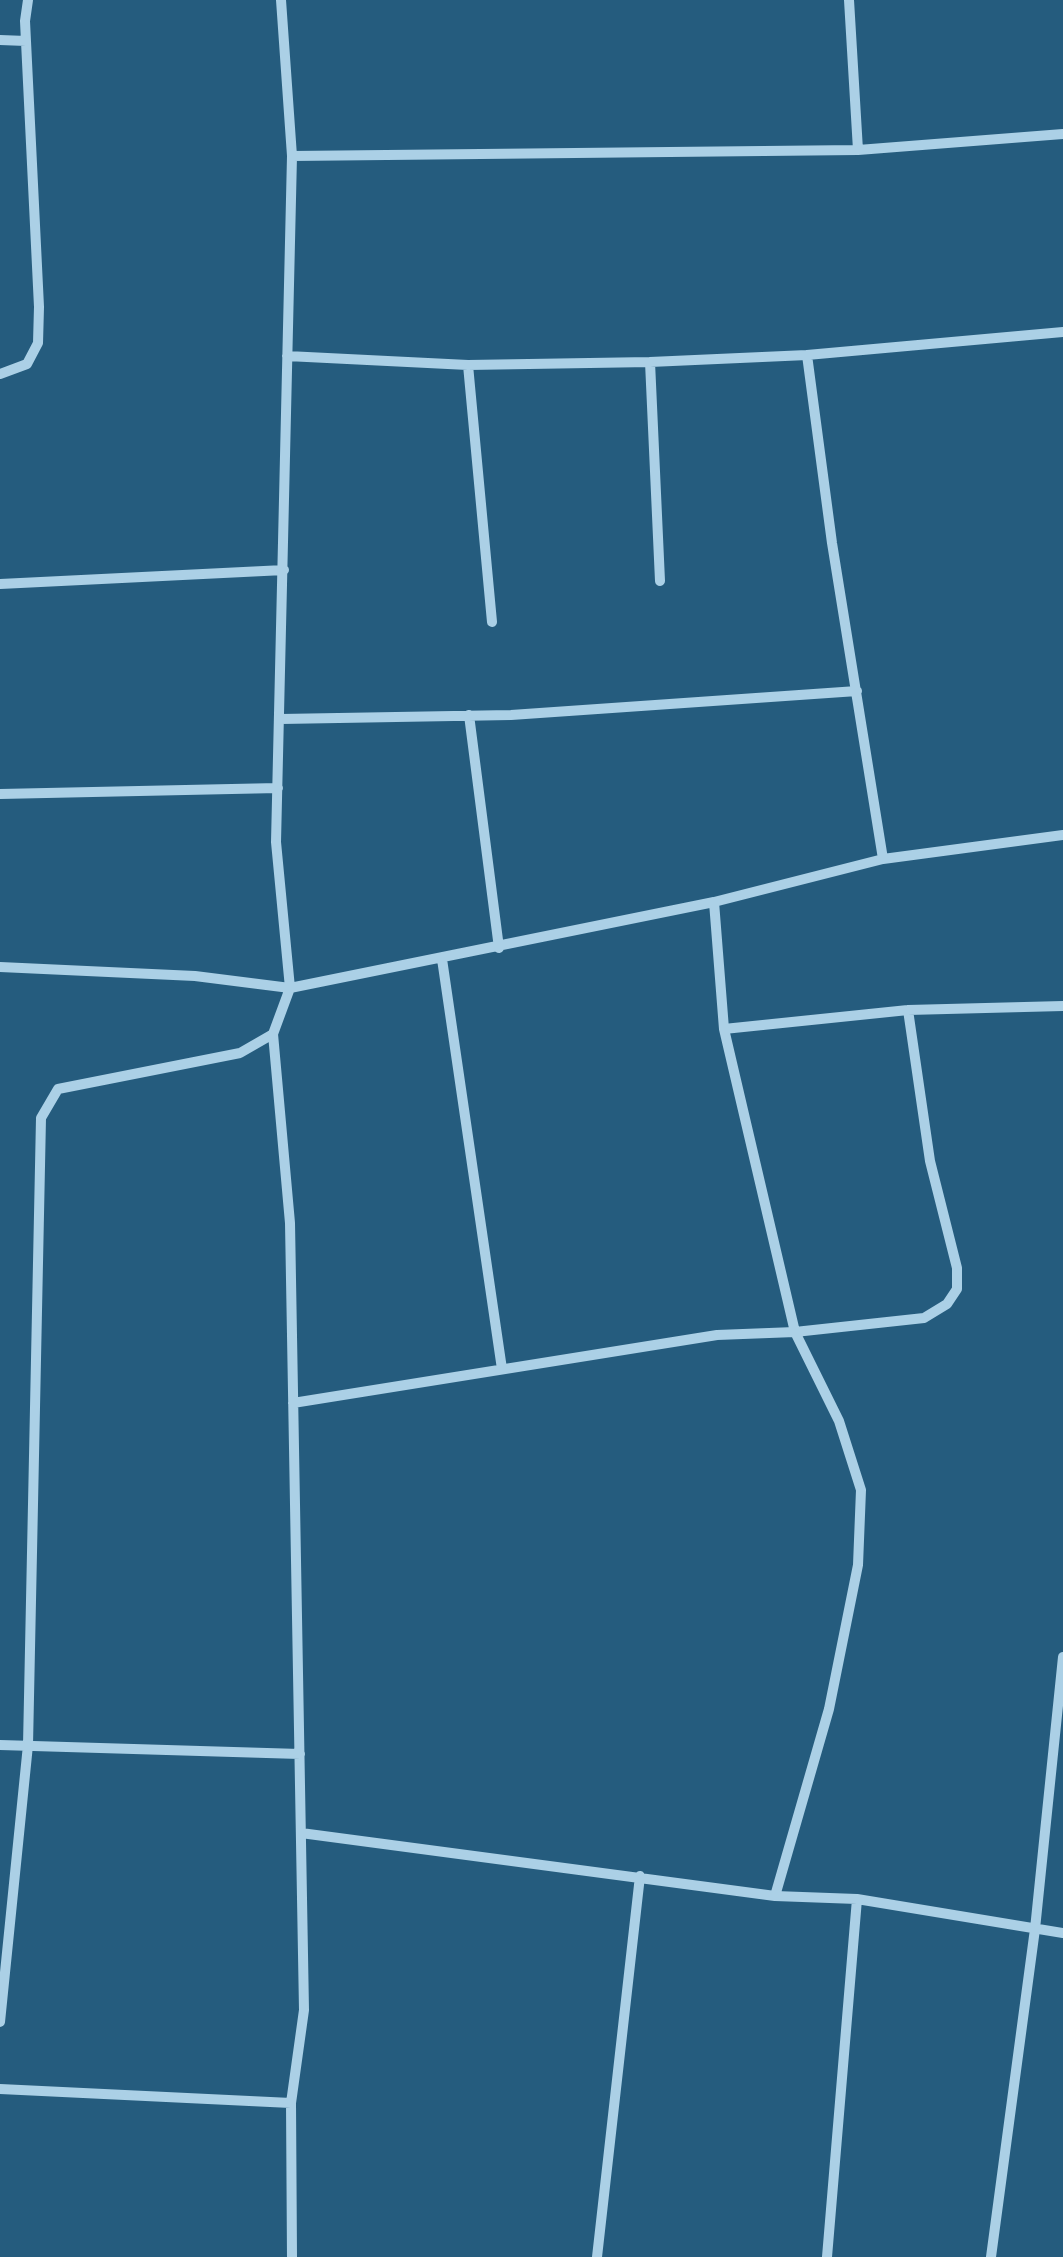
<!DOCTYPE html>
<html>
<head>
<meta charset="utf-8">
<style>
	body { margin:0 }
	canvas { display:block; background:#255c7e }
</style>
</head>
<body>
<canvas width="1063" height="2257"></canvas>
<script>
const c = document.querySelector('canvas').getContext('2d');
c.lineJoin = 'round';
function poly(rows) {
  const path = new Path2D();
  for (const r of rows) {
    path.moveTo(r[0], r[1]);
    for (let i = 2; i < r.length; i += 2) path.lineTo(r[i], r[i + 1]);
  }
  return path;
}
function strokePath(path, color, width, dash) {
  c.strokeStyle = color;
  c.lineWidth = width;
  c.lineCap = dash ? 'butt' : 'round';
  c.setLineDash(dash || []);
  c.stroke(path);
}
const minor = poly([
	[281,0,292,156,276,842,290,988,273,1034,290,1223,304,2010,291,2103,292,2257],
	[849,0,858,150],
	[0,40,26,41],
	[292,156,858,150,1063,134],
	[807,355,832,543,883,859],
	[287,356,468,365,650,362,807,355,1063,332],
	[650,362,660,581],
	[468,365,492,622],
	[0,374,27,364,38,343,39,307,25,21,28,0],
	[0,584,284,570],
	[469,715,499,948],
	[281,719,511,715,857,691],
	[0,794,278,788],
	[714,902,724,1029,795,1332,839,1421,861,1490,858,1565,829,1709,775,1896],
	[442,959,502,1369],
	[0,967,195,976,290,988,714,902,883,859,1063,835],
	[724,1029,908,1010,1063,1006],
	[293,1403,717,1335,795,1332,924,1318,947,1304,957,1289,957,1268,930,1161,908,1010],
	[0,1745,300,1754],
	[301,1833,775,1896,857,1899,1063,1933],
	[0,2022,28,1745,41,1118,58,1089,240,1053,273,1034],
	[0,2089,291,2103],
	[597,2257,640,1876],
	[827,2257,857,1899],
	[991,2257,1035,1929,1063,1657]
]);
strokePath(minor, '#abd0e6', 10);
</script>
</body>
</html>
